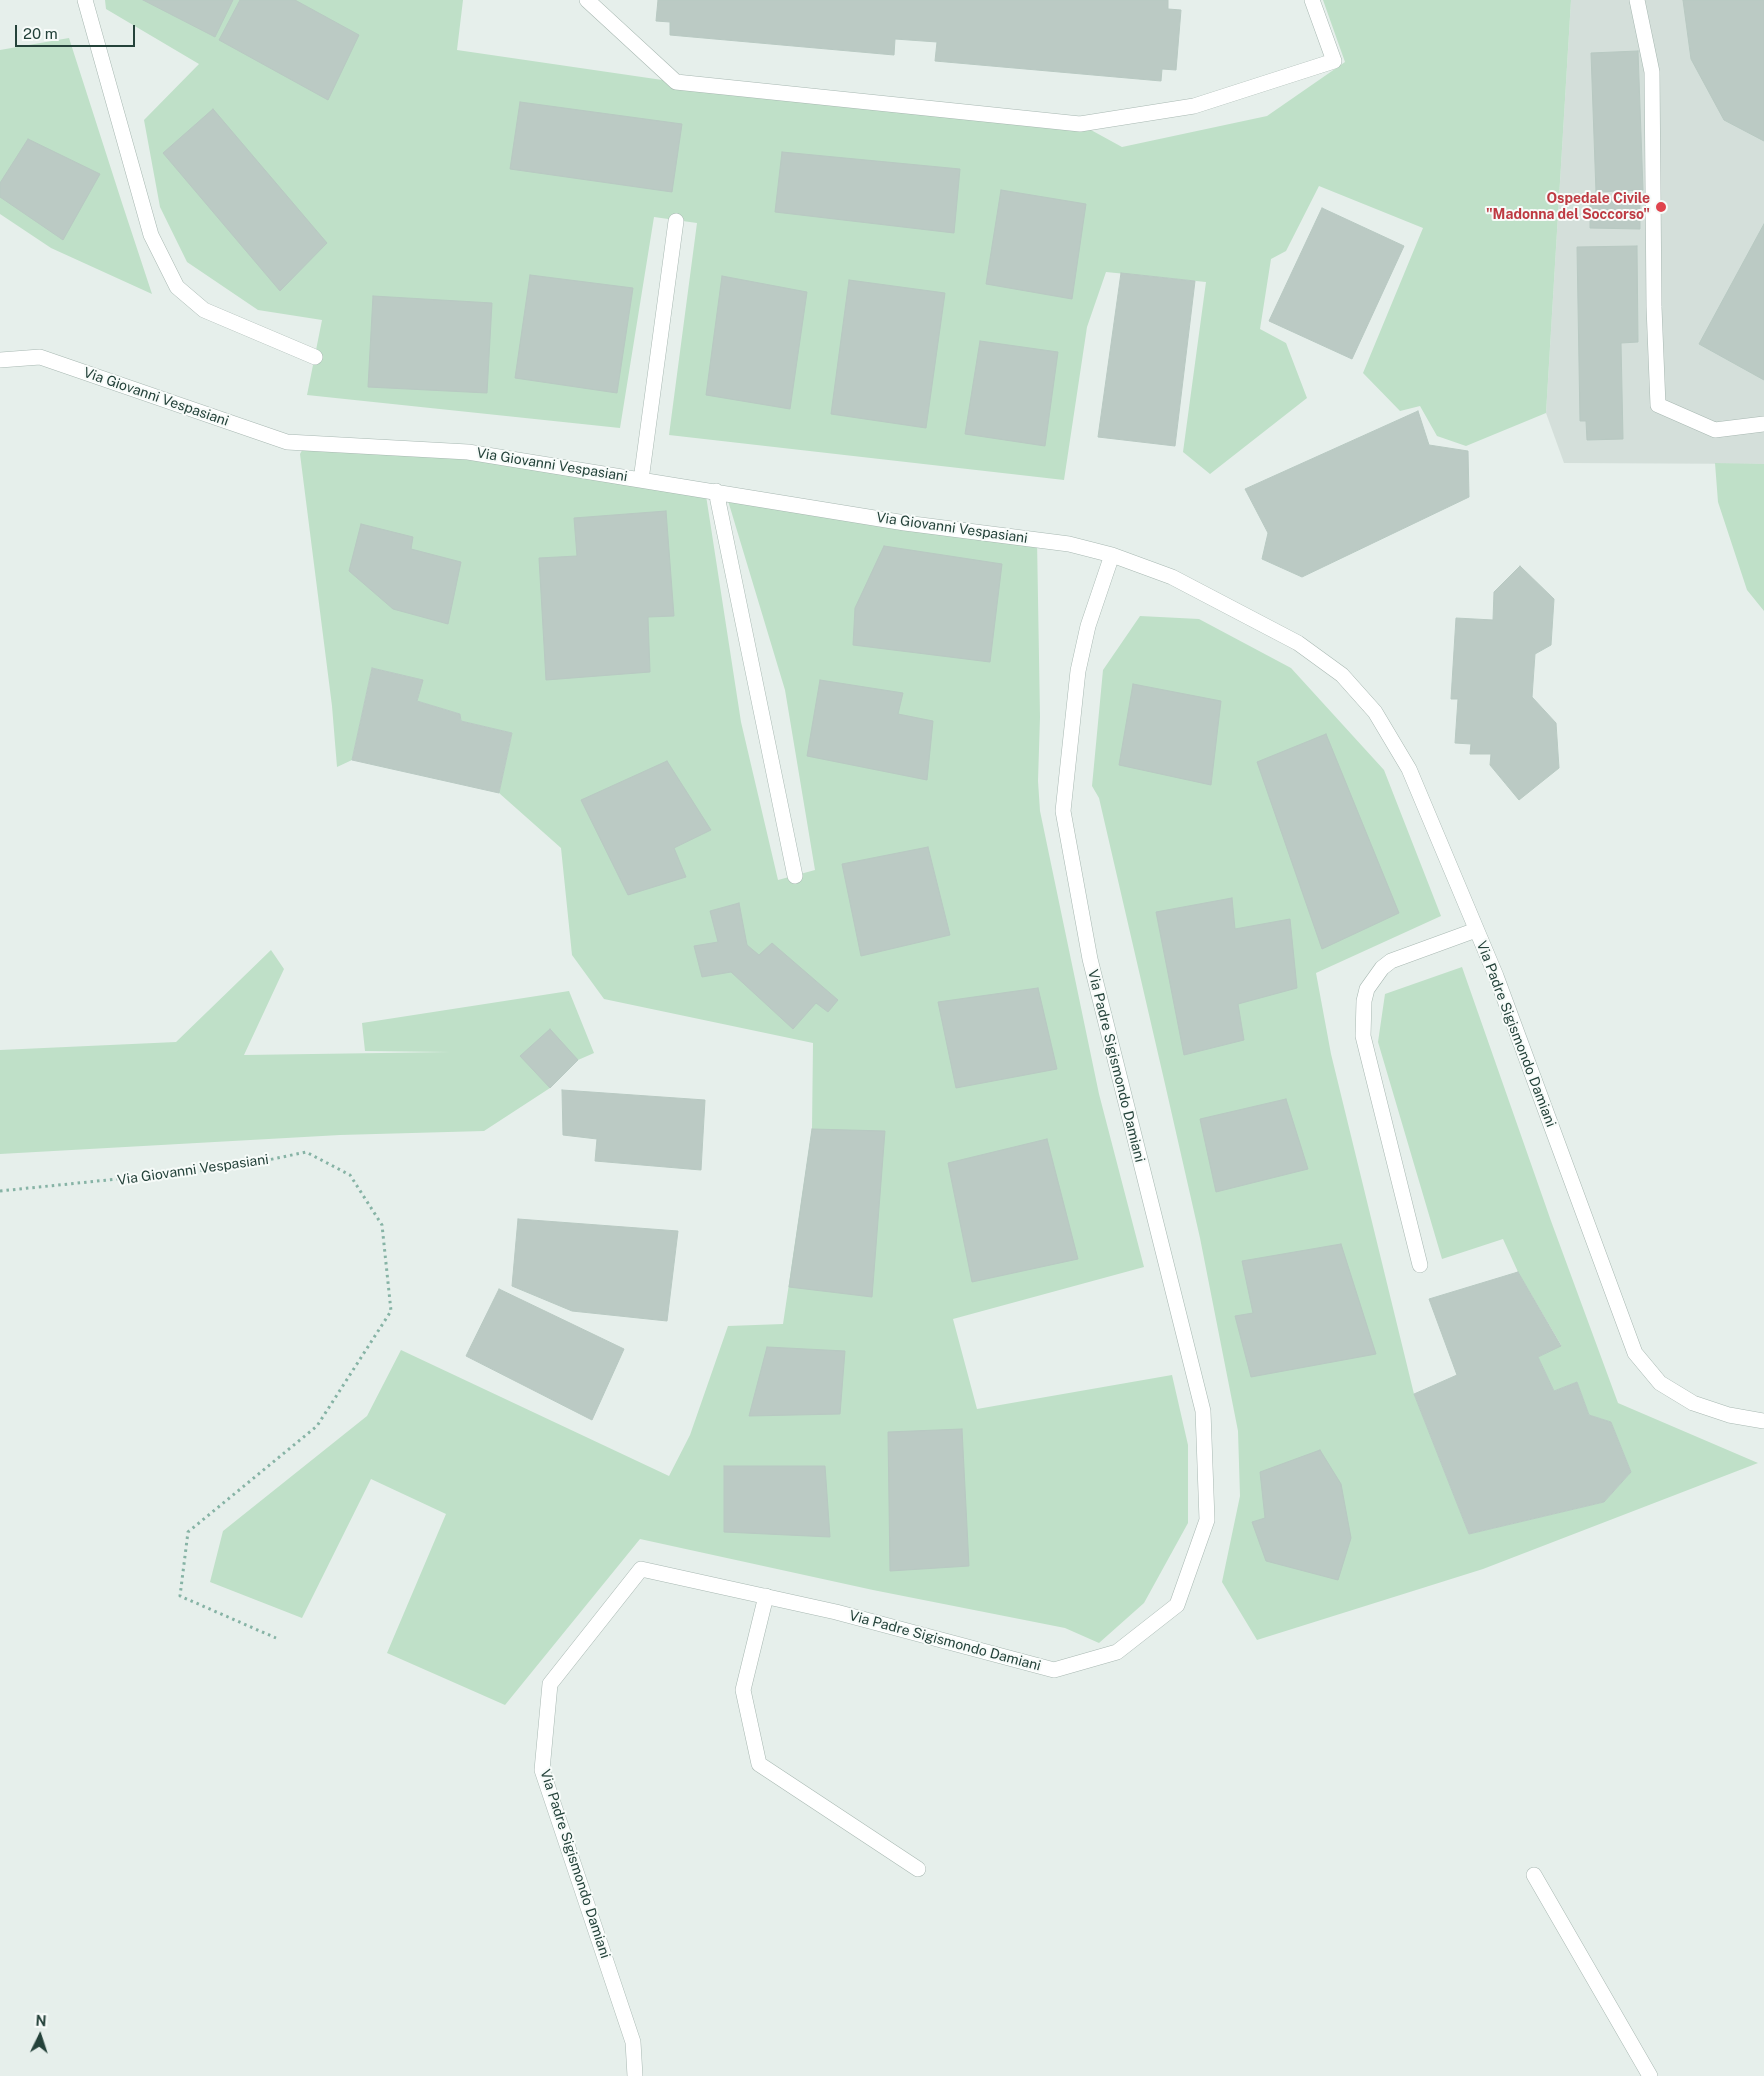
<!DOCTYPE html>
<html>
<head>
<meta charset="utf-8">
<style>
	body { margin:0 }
	#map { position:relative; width:1764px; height:2076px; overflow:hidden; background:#e6efeb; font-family:"Public Sans",sans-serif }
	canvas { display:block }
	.north { position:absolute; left:15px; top:2011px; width:50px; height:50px; -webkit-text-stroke:4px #f7fbf9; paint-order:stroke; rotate:4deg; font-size:14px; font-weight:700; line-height:20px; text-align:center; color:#24423a }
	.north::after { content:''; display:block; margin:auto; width:18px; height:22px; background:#24423a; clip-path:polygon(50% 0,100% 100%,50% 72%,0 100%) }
	.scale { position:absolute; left:15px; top:25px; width:120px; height:22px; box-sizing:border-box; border:2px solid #24423a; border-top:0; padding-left:6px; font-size:15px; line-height:18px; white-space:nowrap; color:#24423a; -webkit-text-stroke:4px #f7fbf9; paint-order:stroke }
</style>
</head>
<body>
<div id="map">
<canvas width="1764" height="2076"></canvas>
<div class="north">N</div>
<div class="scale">20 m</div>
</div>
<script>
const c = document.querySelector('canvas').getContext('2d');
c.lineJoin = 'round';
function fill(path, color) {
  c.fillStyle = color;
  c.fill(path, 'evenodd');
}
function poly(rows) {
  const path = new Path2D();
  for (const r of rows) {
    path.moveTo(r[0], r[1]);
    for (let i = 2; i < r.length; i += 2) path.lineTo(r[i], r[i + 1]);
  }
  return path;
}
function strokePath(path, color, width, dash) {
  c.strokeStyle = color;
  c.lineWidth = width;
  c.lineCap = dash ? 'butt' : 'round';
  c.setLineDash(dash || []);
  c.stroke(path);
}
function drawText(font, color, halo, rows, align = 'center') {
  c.font = font + ' "Public Sans",sans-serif';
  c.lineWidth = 4;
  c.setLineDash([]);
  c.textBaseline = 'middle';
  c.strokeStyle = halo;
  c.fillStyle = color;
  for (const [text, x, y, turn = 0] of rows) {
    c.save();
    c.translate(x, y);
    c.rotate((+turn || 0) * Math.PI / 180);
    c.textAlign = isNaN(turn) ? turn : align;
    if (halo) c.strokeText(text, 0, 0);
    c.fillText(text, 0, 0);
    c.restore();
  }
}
const built = poly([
	[1571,0,1764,0,1764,464,1564,463,1546,413]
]);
const green = poly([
	[105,0,463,0,457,50,676,82,1080,124,1122,147,1267,116,1345,62,1323,0,1571,0,1546,413,1466,446,1437,436,1420,406,1400,411,1363,373,1423,228,1319,186,1286,251,1271,259,1260,329,1286,343,1307,398,1210,474,1183,452,1206,282,1106,272,1087,327,1064,480,669,435,697,223,654,217,620,428,307,395,322,320,258,310,187,262,160,207,144,120,199,64,106,9],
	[69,38,122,203,152,294,51,248,0,214,0,50],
	[306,443,468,452,705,489,741,722,778,880,815,870,785,690,726,494,1037,539,1040,717,1038,781,1040,811,1099,1094,1144,1267,953,1319,977,1409,1172,1375,1188,1445,1188,1523,1144,1603,1099,1643,1065,1628,873,1590,640,1539,505,1705,387,1653,446,1514,371,1479,302,1618,210,1582,223,1531,367,1416,401,1350,669,1476,690,1435,728,1326,783,1324,812,1129,813,1043,604,999,572,955,561,848,499,793,512,733,461,721,460,714,417,701,422,680,372,668,352,760,337,767,332,706,300,454],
	[1715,463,1764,464,1764,611,1747,590,1718,502],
	[1140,616,1199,619,1291,668,1384,770,1441,916,1316,973,1331,1054,1414,1394,1469,1534,1604,1502,1631,1472,1611,1422,1589,1415,1577,1382,1554,1391,1538,1357,1561,1345,1518,1272,1503,1239,1442,1259,1378,1042,1385,994,1462,967,1551,1221,1618,1403,1758,1463,1483,1569,1257,1640,1222,1582,1240,1496,1238,1431,1200,1238,1165,1084,1099,798,1092,786,1103,670],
	[271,950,284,969,244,1055,450,1052,365,1051,362,1023,569,991,594,1053,578,1060,550,1088,484,1131,340,1135,0,1154,0,1050,176,1042]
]);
const building = poly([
	[143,0,233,0,215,37,143,0],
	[240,0,295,0,359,35,328,100,219,40,240,0],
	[658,0,1168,0,1168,9,1181,10,1176,70,1162,69,1161,81,935,61,937,42,895,39,894,55,670,35,670,22,656,21,658,0],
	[1683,0,1764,0,1764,141,1724,120,1691,59,1683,0],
	[1638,51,1643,190,1596,192,1591,53,1638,51],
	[520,102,682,124,672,192,510,169,520,102],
	[213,109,327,243,280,291,163,153,213,109],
	[28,139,100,174,63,240,0,197,0,183,28,139],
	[782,152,960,169,954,233,775,212,782,152],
	[1001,190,1086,204,1072,299,986,284,1001,190],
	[1590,197,1640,198,1640,229,1590,228,1590,197],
	[1322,208,1404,246,1352,359,1269,321,1322,208],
	[1764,224,1764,380,1699,344,1764,224],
	[1637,246,1638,342,1621,343,1623,439,1587,440,1586,421,1580,421,1577,247,1637,246],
	[1121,273,1195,281,1175,446,1098,437,1121,273],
	[530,275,633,288,617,393,515,378,530,275],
	[722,276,807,292,790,409,706,395,722,276],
	[849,280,945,293,926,428,831,414,849,280],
	[373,296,492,303,487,393,368,387,373,296],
	[980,341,1058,352,1045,446,965,434,980,341],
	[1418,411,1429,445,1468,451,1469,497,1302,577,1262,559,1268,533,1245,489,1418,411],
	[666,511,674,616,648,617,650,672,546,680,539,558,577,556,574,518,666,511],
	[361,524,413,537,411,549,461,562,448,624,393,609,349,571,361,524],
	[884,546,1002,564,990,662,853,645,855,608,884,546],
	[1520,566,1554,599,1551,645,1535,654,1532,697,1556,723,1559,768,1519,800,1490,765,1491,754,1470,754,1471,744,1455,743,1458,699,1451,699,1456,618,1493,620,1494,592,1520,566],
	[372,668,423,680,417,701,460,714,461,721,512,733,499,793,352,760,372,668],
	[820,680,903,693,898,714,933,721,927,780,807,756,820,680],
	[1133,684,1221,701,1211,785,1119,765,1133,684],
	[1326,734,1399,913,1322,949,1257,762,1326,734],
	[667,761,711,830,674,848,686,877,628,895,581,800,667,761],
	[928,847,950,935,861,956,842,864,928,847],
	[1232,898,1235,929,1290,919,1297,988,1238,1004,1244,1040,1184,1055,1156,912,1232,898],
	[739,903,747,945,759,955,772,943,838,1000,828,1012,816,1003,793,1029,731,972,702,977,694,946,718,942,710,911,739,903],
	[1038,988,1057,1069,956,1088,938,1002,1038,988],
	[550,1029,578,1060,550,1088,520,1056,550,1029],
	[562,1090,705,1100,701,1170,595,1161,597,1139,563,1135,562,1090],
	[1286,1099,1308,1169,1216,1192,1200,1119,1286,1099],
	[812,1129,885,1131,872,1297,789,1287,812,1129],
	[1047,1139,1078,1259,972,1282,948,1163,1047,1139],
	[518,1219,678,1231,667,1321,572,1311,512,1286,518,1219],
	[1341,1244,1376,1354,1251,1377,1235,1316,1253,1313,1242,1261,1341,1244],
	[1518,1272,1561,1346,1538,1357,1554,1391,1577,1382,1589,1415,1611,1422,1631,1472,1604,1502,1469,1534,1414,1394,1457,1375,1429,1299,1518,1272],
	[499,1289,624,1349,592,1420,466,1356,499,1289],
	[767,1347,845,1351,840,1414,749,1416,767,1347],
	[962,1429,969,1566,890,1571,888,1432,962,1429],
	[1320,1450,1341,1484,1351,1538,1338,1580,1266,1561,1252,1522,1265,1518,1260,1472,1320,1450],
	[724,1466,825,1466,830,1537,724,1532,724,1466]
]);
const path = poly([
	[0,1191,235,1167,306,1152,350,1175,382,1225,391,1311,317,1426,188,1532,180,1596,276,1638]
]);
const lane = poly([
	[587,0,676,82,1080,124,1194,106,1334,61,1312,0],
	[1637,0,1652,72,1654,307,1658,405,1715,430,1764,424],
	[766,1596,743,1690,759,1764,918,1869]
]);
const street = poly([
	[85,0,151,235,177,287,204,310,315,357],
	[0,360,40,357,287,442,468,452,905,523,1069,544,1112,555],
	[641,480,676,221],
	[716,491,795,876],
	[1420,1265,1363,1036,1364,1001,1367,989,1382,968,1391,961,1476,930],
	[1534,1875,1650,2076],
	[635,2076,633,2042,542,1770,550,1684,641,1569,836,1612,1054,1670,1117,1652,1177,1605,1207,1520,1203,1411,1090,959,1063,811,1078,671,1088,626,1112,555,1172,577,1298,643,1342,675,1375,712,1409,769,1496,976,1635,1353,1660,1383,1693,1403,1729,1415,1764,1421]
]);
const markers = [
	[1661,207,6,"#e0444e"]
];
const healthNames = [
	["Ospedale Civile",1650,199],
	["\"Madonna del Soccorso\"",1650,215]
];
const streetNames = [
	["Via Giovanni Vespasiani",156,397,19],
	["Via Giovanni Vespasiani",552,465,9],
	["Via Giovanni Vespasiani",952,528,8],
	["Via Padre Sigismondo Damiani",1516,1034,69],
	["Via Padre Sigismondo Damiani",1116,1066,76],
	["Via Giovanni Vespasiani",193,1170,-8],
	["Via Padre Sigismondo Damiani",945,1641,15],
	["Via Padre Sigismondo Damiani",575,1864,72]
];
fill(built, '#d4dfda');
fill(green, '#bfe0c8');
fill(building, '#bbcac4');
strokePath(building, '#b8c9c2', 1);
strokePath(lane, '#a8b8b2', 16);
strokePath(street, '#a8b8b2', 16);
strokePath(path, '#86b3a5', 3, [2.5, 4]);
strokePath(lane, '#fff', 15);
strokePath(street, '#fff', 15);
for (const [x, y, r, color] of markers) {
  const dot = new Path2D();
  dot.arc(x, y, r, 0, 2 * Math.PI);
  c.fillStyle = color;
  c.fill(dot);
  strokePath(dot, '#f7fbf9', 2);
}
drawText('bold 14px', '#be3a42', '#f7fbf9', healthNames, 'right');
drawText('14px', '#24423a', '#f7fbf9', streetNames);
</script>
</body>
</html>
